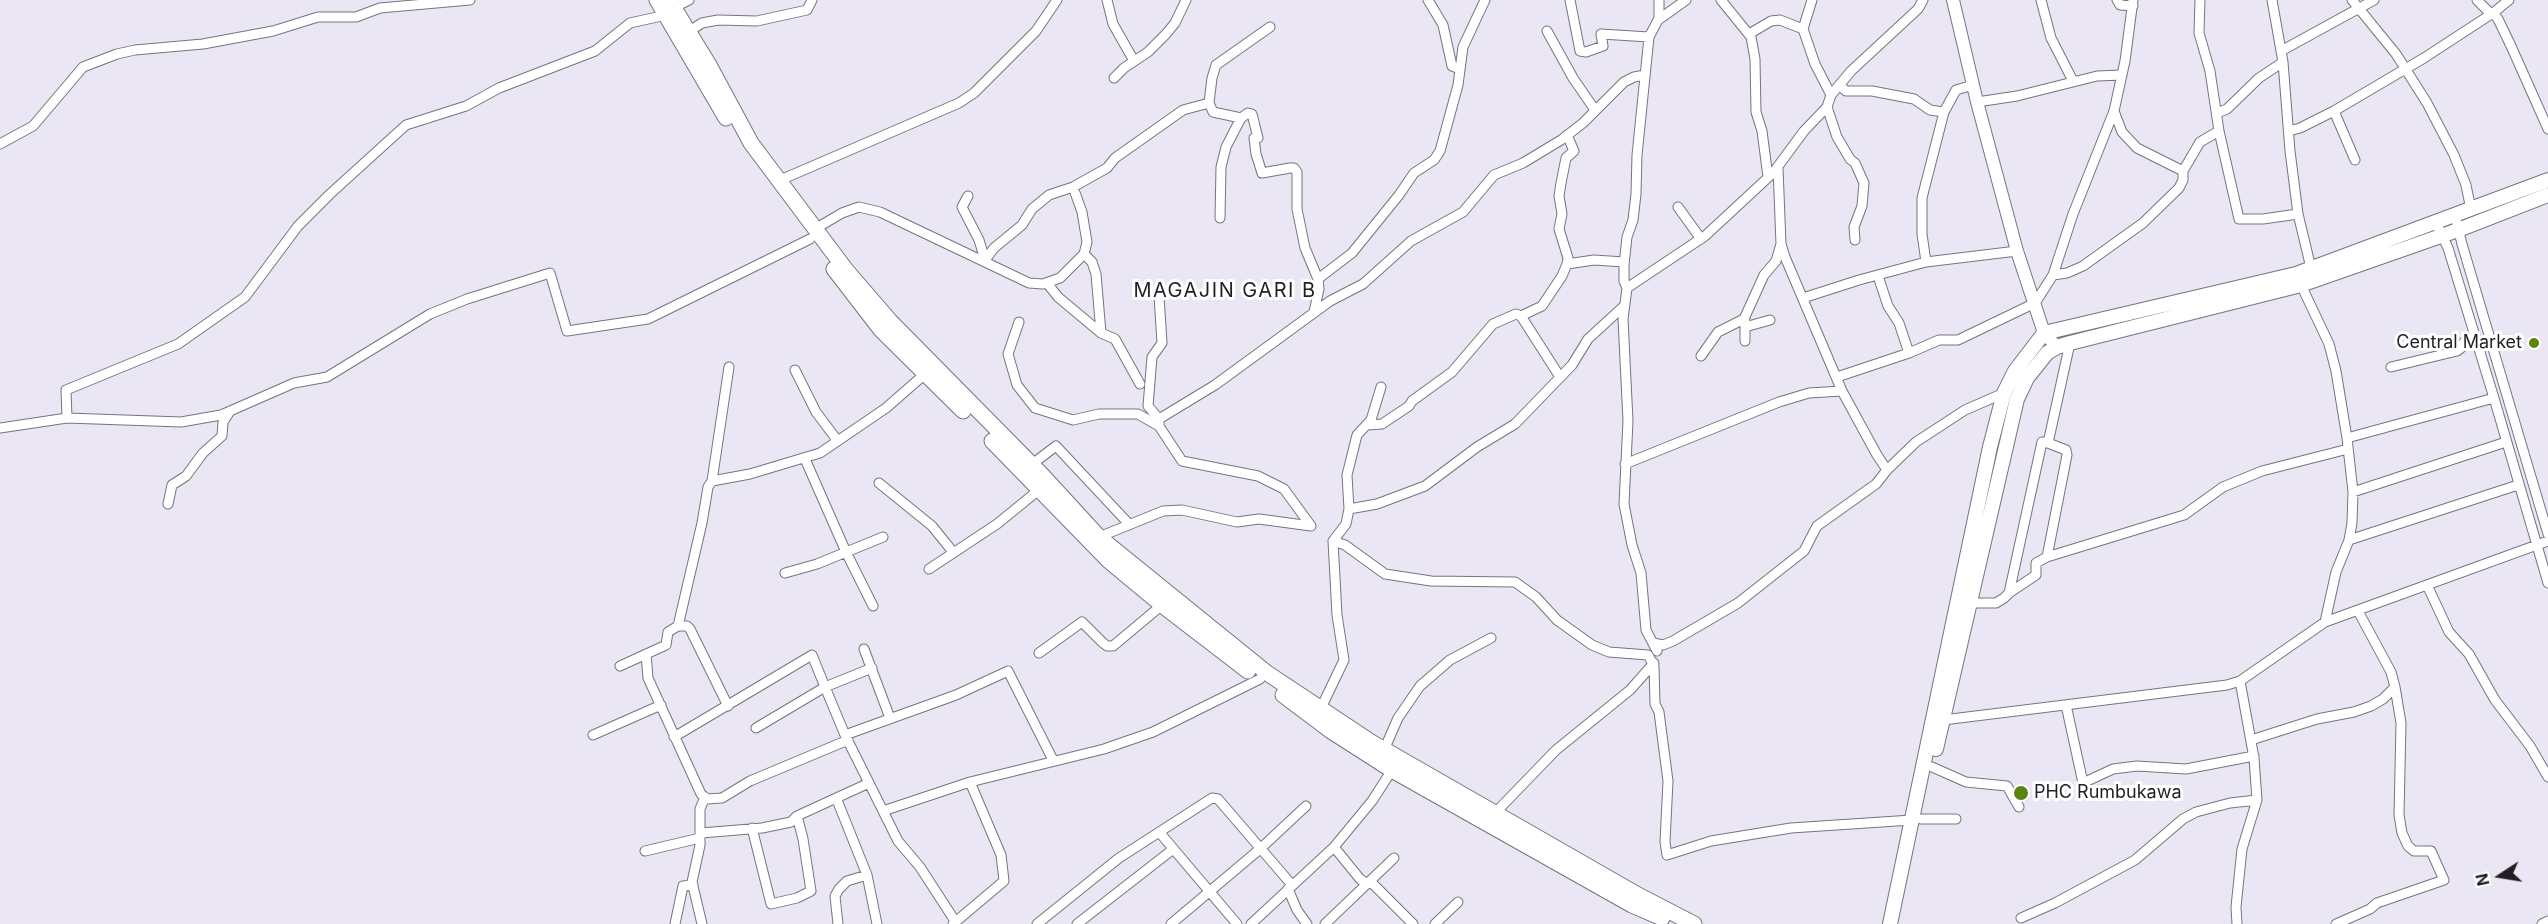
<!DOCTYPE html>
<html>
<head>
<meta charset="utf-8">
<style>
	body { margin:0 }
	#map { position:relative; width:2548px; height:924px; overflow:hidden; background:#eae6f4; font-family:Inter,sans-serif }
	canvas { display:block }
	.north { position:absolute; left:2470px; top:846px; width:60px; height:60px; -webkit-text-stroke:4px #fff; paint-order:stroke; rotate:258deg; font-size:16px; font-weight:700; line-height:24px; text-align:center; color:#211f24 }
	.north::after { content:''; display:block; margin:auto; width:21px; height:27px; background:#211f24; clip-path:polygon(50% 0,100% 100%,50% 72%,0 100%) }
</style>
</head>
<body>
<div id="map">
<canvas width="2548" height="924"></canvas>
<div class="north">N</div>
</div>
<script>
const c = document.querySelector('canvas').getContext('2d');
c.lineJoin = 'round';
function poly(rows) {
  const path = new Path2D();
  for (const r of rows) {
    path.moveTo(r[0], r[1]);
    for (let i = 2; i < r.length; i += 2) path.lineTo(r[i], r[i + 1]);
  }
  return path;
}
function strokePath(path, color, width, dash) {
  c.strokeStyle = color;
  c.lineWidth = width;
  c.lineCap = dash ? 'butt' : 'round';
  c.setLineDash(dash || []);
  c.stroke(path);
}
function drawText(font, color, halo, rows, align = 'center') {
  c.font = font + ' Inter,sans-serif';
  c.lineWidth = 6;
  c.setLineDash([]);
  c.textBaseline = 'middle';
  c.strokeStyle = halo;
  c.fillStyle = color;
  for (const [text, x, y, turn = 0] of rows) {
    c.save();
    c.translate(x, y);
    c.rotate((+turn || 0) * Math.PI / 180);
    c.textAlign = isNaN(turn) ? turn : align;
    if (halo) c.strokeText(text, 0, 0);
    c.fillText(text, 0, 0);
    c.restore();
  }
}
const minor = poly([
	[1107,0,1113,24,1134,61],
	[1428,0,1443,25,1452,66,1460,69],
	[1570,0,1580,51,1586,52,1603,46,1601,34,1649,37],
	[1659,0,1659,18],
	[1721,0,1751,37,1755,59,1756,112,1762,131,1768,177],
	[2041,0,2051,38,2073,81],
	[2117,0,2120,5,2133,6],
	[2200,0,2199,33,2210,71,2219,131,2239,219,2263,219,2298,214],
	[2272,0,2283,62,2290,151,2298,214,2311,268],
	[2352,0,2396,54,2427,103,2454,155,2466,185,2471,210],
	[2477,0,2491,14],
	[673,8,689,0],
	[2493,13,2498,19,2511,46,2548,129],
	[1803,29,1812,0],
	[1547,31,1573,78,1595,110],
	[688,32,702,23,718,20,757,21,807,10,812,0],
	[1749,34,1771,21,1780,20,1803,29,1815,64,1831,95],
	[2281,51,2374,0],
	[1114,78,1124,68,1148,52,1166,34,1175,23,1186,0],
	[1839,85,1846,91,1872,91,1914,99,1930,110,1944,112],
	[1977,102,2017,96,2097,76,2122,75],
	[1209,103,1213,112,1241,118,1226,147,1221,167,1220,218],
	[1827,107,1837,137,1850,159,1855,163,1864,183,1862,206,1854,227,1855,240],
	[2114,111,2122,132,2137,148,2183,171],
	[2334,111,2355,160],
	[2217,113,2227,109,2259,78,2283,62],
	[1241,118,1248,113,1252,114,1258,138,1254,138,1256,154,1262,173,1290,168,1294,168,1297,172,1297,209,1305,248,1318,279,1319,289,1314,312],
	[2289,131,2300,128,2334,111,2424,58,2493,13,2509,0],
	[0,144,33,126,83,67,117,54,135,50,203,44,273,31,318,17,356,17,380,8,470,0],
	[1778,168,1781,244,1785,257,1842,391,1877,455,1887,470],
	[778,181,959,103,974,93,1036,31,1057,0],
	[968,196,962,207,979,240,985,260],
	[1678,207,1701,239],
	[2455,216,2462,244,2548,534],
	[2436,223,2448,248,2494,398,2548,583],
	[815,229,842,213,859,207,880,212,1029,283,1043,284,1060,278,1084,254,1087,242,1082,212,1073,187],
	[1084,254,1092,262,1096,274,1101,333],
	[985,260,994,248,1022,225,1032,209,1049,195,1073,187,1107,168,1115,158,1183,110,1209,103,1212,78,1216,65,1270,27],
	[1926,262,1922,234,1922,198,1944,112,1956,90,1973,85],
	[1567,264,1594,260,1624,262],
	[2053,275,2067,273,2083,266,2143,223,2179,188,2183,180,2183,171,2200,142,2219,131],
	[1878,276,1888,306,1899,323,1909,353],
	[1318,279,1352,253,1399,195,1414,173,1434,160,1440,151,1458,85,1463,47,1485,0],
	[1047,283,1058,297,1101,333,1115,339,1140,384],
	[2301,285,2329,344,2336,371,2347,438,2353,492,2352,523,2349,540,2336,572,2325,622],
	[1627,288,1705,236,1773,173,1804,131,1827,107,1831,95,1851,71,1918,9,1923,0],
	[1803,298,1859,280,1926,262,2017,251],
	[1521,316,1542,306,1562,276,1567,264,1568,258,1559,229,1562,214,1559,196,1561,183,1566,158,1574,151,1567,135],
	[1745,321,1745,341],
	[1019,322,1008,354,1017,385,1035,408,1073,420,1099,414,1138,414,1159,426,1182,461,1258,476,1284,489,1311,526],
	[1745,327,1770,320],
	[1701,356,1718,332,1744,319,1764,275,1776,261,1781,244],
	[2391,367,2457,351,2461,348,2464,342,2475,335],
	[795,370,816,412,837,440],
	[1837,377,1909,353,1939,340,1958,340,2035,303,2053,275,2073,214,2114,111,2125,61,2133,0],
	[67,418,181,422,221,415,294,383,327,377,430,314,467,299,550,273,567,331,648,319,810,239],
	[1159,419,1215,385,1330,301,1363,284,1411,241,1463,212,1494,175,1523,163,1561,140,1583,123,1624,82,1634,77,1645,75],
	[1159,424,1159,419,1148,406,1152,357,1162,343,1159,296],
	[1367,425,1382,424,1409,406,1412,401,1452,372,1493,324,1516,314,1521,316,1560,377],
	[0,428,67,418,66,390,178,344,245,297,298,226,330,194,406,125,466,106,499,88,595,51,630,23,666,15],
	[2347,438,2494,398],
	[805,459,846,552,873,606],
	[1625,464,1779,402,1809,393,1842,391],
	[1031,465,1056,446,1129,524],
	[712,481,729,367],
	[879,483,932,526,953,552],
	[2353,492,2506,442],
	[168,504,172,485,186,476,203,453,222,436,223,422,230,411],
	[1349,509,1377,504,1425,486,1477,447,1515,424,1572,365,1588,339,1624,306],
	[1099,537,1163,511,1182,510,1237,522,1259,519,1311,526],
	[2349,540,2518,485],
	[1333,541,1345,545,1385,574,1431,581,1515,582,1536,597,1557,620,1592,645,1609,652,1648,655,1654,666,1655,704,1659,712,1668,781,1665,842,1667,855,1711,841,1791,828,1912,820],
	[2047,557,2067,455,2066,450,2048,443],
	[929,569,997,524,1040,489],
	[785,573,817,564,883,537],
	[2427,585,2449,632,2469,654,2495,700,2530,746,2548,777],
	[2009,593,2042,442,2048,443,2070,343],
	[1969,603,1996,603,2004,598,2009,593,2036,575,2036,563,2047,557,2184,515,2223,487,2262,471,2348,449],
	[678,626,687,626,690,629,728,706],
	[1653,643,1663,645,1673,641,1738,603,1804,551,1817,526,1876,484,1887,470,1916,442,1965,410,2004,393],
	[864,649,890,718],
	[1657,651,1646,630,1641,573,1632,545,1624,504,1628,421,1623,319,1627,288,1624,281,1624,265,1627,237,1633,220,1636,194,1637,155,1649,37,1658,20,1686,0],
	[1039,653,1082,622,1102,642,1107,646,1113,646,1162,605],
	[646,654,648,678,701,794,707,799,722,798,750,781,848,740],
	[620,666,666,645,668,632,678,626,702,523,708,487,712,481,750,474,820,453,886,408,926,373],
	[872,668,825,687,845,735,898,841,920,867,955,921],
	[2066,705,2083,783,2113,769,2137,766,2186,769,2254,756],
	[1321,708,1344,660,1337,615,1333,541,1346,524,1349,509,1347,475,1357,435,1371,420,1381,387],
	[1943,720,2227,685,2240,681,2325,622,2548,541],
	[593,735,661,705],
	[845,735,956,695,1008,671,1053,760],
	[674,737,812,655,825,687,756,728],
	[2251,740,2317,719,2354,712,2371,706,2383,699,2395,687],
	[1384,750,1398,718,1420,686,1450,660,1491,638],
	[1932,767,1966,782,2007,786,2019,807],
	[837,800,867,875,877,924],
	[883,811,970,782,1104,749,1153,732,1260,679],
	[1495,813,1556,750,1630,690,1654,663],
	[1921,819,1956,819],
	[752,828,771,904,797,898,811,891,803,839,797,816],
	[701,833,762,828,791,822,797,816,869,783],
	[1160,833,1237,924],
	[1334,847,1360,879,1367,884,1372,883,1413,924],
	[645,851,700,838],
	[1288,889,1297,910,1307,924],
	[2021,918,2055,903,2135,860,2183,819,2196,812,2230,803,2257,800],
	[675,924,683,886,693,885],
	[702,924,692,882,700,845,700,809,705,797],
	[838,924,835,896,839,889,847,881,867,875],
	[953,924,1004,881,1001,855,970,782],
	[1037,924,1119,858,1212,798,1218,799,1292,885],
	[1077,924,1172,850],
	[1171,924,1260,849,1306,806],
	[1251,924,1334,847,1372,801,1392,770],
	[1325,924,1394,858],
	[1435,924,1458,902],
	[2237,924,2236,907,2242,849,2257,800,2254,758,2240,681],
	[2336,924,2370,909,2377,903,2444,880,2431,851,2414,851,2408,846,2402,833,2399,815,2401,723,2395,687,2391,672,2358,611],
	[2542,924,2548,921]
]);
const tertiary = poly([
	[1953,0,1977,102,2017,251,2044,333,2057,347]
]);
const secondary = poly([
	[1936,749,2017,399,2027,378,2047,353,2057,347,2070,343,2301,285,2458,230,2548,195],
	[1890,924,1990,447,2004,393,2015,371,2044,333,2296,274,2548,180]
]);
const primary = poly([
	[657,0,726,118],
	[669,0,709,65,751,143,846,270,890,321,1043,476,1099,537,1267,673,1371,742,1638,895,1694,924],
	[834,269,881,330,963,411],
	[992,441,1109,561,1162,605,1248,671],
	[1283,695,1331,731,1392,770,1632,905,1662,918]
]);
const markers = [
	[2534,343,6,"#5a840e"],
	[2021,793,8,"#5a840e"]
];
const poiNames = [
	["Central Market",2522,343],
	["PHC Rumbukawa",2034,793,"left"]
];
const neighbourhoodNames = [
	["MAGAJIN GARI B",1225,291]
];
strokePath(minor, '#787380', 11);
strokePath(tertiary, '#787380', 14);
strokePath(secondary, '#787380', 16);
strokePath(primary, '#787380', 17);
strokePath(minor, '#fff', 9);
strokePath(tertiary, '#fff', 12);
strokePath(secondary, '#fff', 14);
strokePath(primary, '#fff', 15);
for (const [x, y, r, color] of markers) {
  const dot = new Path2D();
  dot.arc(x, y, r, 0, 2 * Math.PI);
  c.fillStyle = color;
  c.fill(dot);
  strokePath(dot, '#fff', 2);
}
drawText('18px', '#211f24', '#fff', poiNames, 'right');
c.letterSpacing = '1.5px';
drawText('20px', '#211f24', '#fff', neighbourhoodNames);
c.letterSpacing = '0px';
</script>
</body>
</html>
